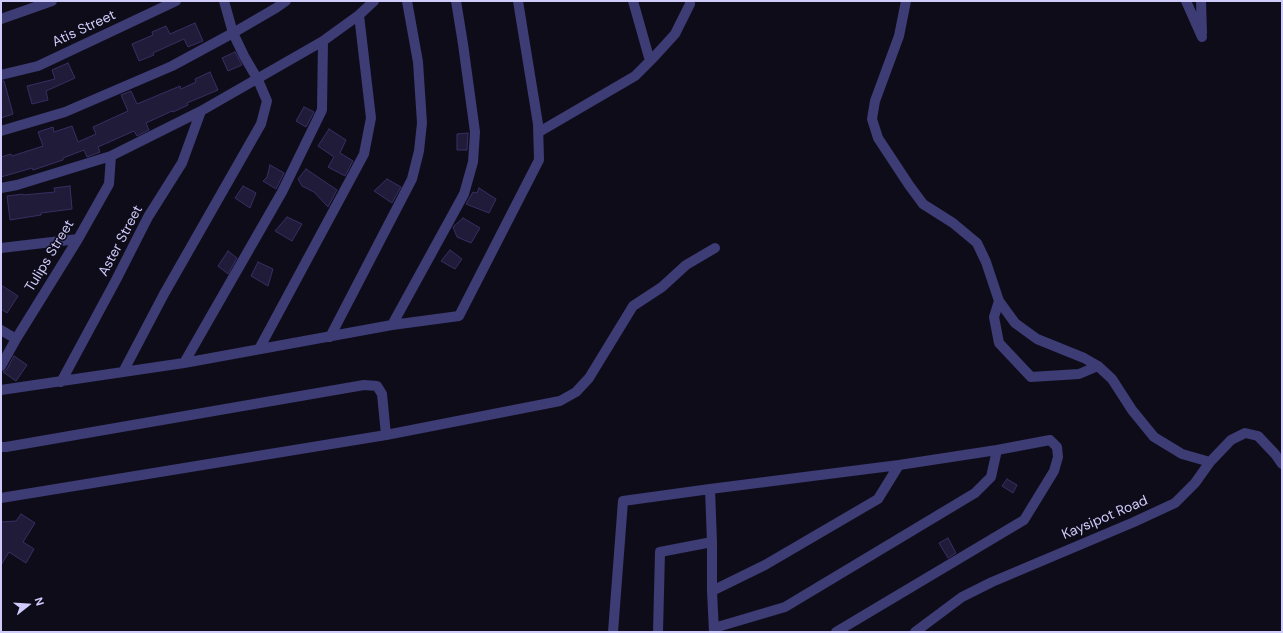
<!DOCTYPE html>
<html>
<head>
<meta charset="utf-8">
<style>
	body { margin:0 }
	#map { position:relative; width:1283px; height:633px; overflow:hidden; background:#0f0c1a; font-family:"DM Sans",sans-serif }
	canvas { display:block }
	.frame { position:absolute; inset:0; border:2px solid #cfcbfa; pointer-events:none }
	.north { position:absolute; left:8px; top:585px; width:40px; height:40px; -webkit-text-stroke:3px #0f0c1a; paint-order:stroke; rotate:73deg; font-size:11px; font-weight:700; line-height:16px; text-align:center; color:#cfcbfa }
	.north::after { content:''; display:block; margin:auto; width:14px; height:18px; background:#cfcbfa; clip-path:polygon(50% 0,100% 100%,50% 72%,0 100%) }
</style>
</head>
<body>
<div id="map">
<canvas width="1283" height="633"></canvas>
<div class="frame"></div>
<div class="north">N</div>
</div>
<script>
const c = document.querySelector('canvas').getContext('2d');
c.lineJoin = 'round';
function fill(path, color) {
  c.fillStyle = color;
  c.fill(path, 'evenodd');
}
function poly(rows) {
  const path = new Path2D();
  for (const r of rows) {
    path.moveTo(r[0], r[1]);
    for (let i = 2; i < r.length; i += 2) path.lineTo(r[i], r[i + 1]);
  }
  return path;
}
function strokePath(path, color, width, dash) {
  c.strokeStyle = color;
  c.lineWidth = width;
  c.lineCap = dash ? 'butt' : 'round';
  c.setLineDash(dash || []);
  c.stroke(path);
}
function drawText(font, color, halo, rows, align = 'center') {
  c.font = font + ' "DM Sans",sans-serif';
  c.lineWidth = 3;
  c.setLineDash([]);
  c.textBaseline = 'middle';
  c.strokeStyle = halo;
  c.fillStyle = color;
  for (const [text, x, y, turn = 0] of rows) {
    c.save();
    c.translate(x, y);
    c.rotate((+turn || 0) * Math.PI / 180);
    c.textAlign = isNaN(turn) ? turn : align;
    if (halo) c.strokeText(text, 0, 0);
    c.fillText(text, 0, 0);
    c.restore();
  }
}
const building = poly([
	[195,23,203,41,188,47,184,39,153,53,154,55,139,61,132,44,153,35,152,32,166,26,170,34,195,23],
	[235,52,242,65,228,71,222,58,235,52],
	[68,63,75,78,46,91,48,100,32,104,27,86,55,79,52,70,68,63],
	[210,72,218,90,187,103,188,105,173,112,172,111,146,123,149,130,137,136,134,131,98,147,100,152,87,157,84,150,63,158,63,160,33,170,32,168,1,177,1,157,11,154,12,156,43,146,38,132,53,127,54,132,72,126,78,142,96,134,93,127,128,111,121,95,131,91,137,104,180,86,181,89,196,82,195,79,210,72],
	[1,81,4,81,13,114,1,118,1,81],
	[304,107,314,112,306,127,296,121,304,107],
	[329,129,346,140,340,153,353,161,345,176,328,167,334,157,318,146,329,129],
	[468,133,467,150,457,150,457,134,468,133],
	[270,165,284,173,276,189,263,181,267,177,270,165],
	[306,169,337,190,328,207,314,192,302,186,298,179,306,169],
	[387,179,401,187,392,203,374,191,387,179],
	[70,186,72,209,41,213,41,215,10,220,7,196,23,194,23,195,55,192,54,188,70,186],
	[243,186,256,193,250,208,235,198,243,186],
	[479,188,496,199,489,213,466,204,473,192,477,193,479,188],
	[287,217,302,224,292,241,275,231,287,217],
	[463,218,480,228,471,243,457,237,453,227,463,218],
	[450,250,462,259,455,269,441,261,450,250],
	[228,251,237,258,228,274,218,266,228,251],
	[258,262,273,269,268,286,251,276,258,262],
	[1,285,18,296,7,313,1,309,1,285],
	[14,356,27,365,16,381,3,372,7,369,14,356],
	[1007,479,1017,485,1013,493,1002,486,1007,479],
	[21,514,35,523,23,542,34,549,26,563,9,552,1,565,1,522,16,521,21,514],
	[948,538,956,553,948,558,939,543,948,538]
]);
const minor = poly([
	[633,1,650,61],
	[906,1,899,36,875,101,872,119,878,138,909,185,923,204,953,223,977,243,986,262,999,301,1015,323,1037,339,1084,358,1098,366,1112,379,1132,410,1154,437,1182,454,1210,462],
	[1186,1,1202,37],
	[1201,1,1202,33],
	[1,19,52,1],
	[1,75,38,66,176,1],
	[1,131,65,112,172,66,233,33,276,8,286,1],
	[539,132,635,76,654,57,675,34,690,4,690,1],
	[1,188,17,185,111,156,201,111,323,41,359,15,374,1],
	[1,248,78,239],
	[999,301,994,317,999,343,1031,377,1079,374,1098,366],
	[392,325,464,194,473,162,475,132,463,44,456,1],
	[1,330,16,339],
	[330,337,412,179,419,151,422,123,418,62,407,1],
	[259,349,364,154,371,118,359,15],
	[184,363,282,192,322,110,323,41],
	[1,366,16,339,78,239,109,184,111,156],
	[123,372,164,294,261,124,267,101,258,80,244,56,233,33,224,1],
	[61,382,116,280,148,217,182,163,201,111],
	[1,390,184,363,392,325,459,316,539,160,538,124,518,1],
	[1,447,6,447,364,385,377,386,382,394,386,435],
	[710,489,712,542,712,591,714,632],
	[1,498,386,435,560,401,576,392,589,378,633,306,662,287,686,265,715,248],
	[712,591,765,565,878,499,899,465],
	[714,628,785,607,975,493,991,477,997,450],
	[613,632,623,501,710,489,899,465,997,450,1050,440,1057,447,1058,457,1054,471,1024,520,836,632],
	[658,632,660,552,712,542],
	[915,632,962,597,992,582,1134,522,1175,503,1195,483,1210,462,1231,440,1245,433,1258,436,1275,454,1282,464]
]);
const streetNames = [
	["Atis Street",84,29,-25],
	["Aster Street",121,241,-62],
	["Tulips Street",50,256,-59],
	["Kaysipot Road",1105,518,-23]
];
fill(building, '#201b39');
strokePath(building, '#382f63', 1);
strokePath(minor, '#3d3c75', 10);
drawText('14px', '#cfcbfa', '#0f0c1a', streetNames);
</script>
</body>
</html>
